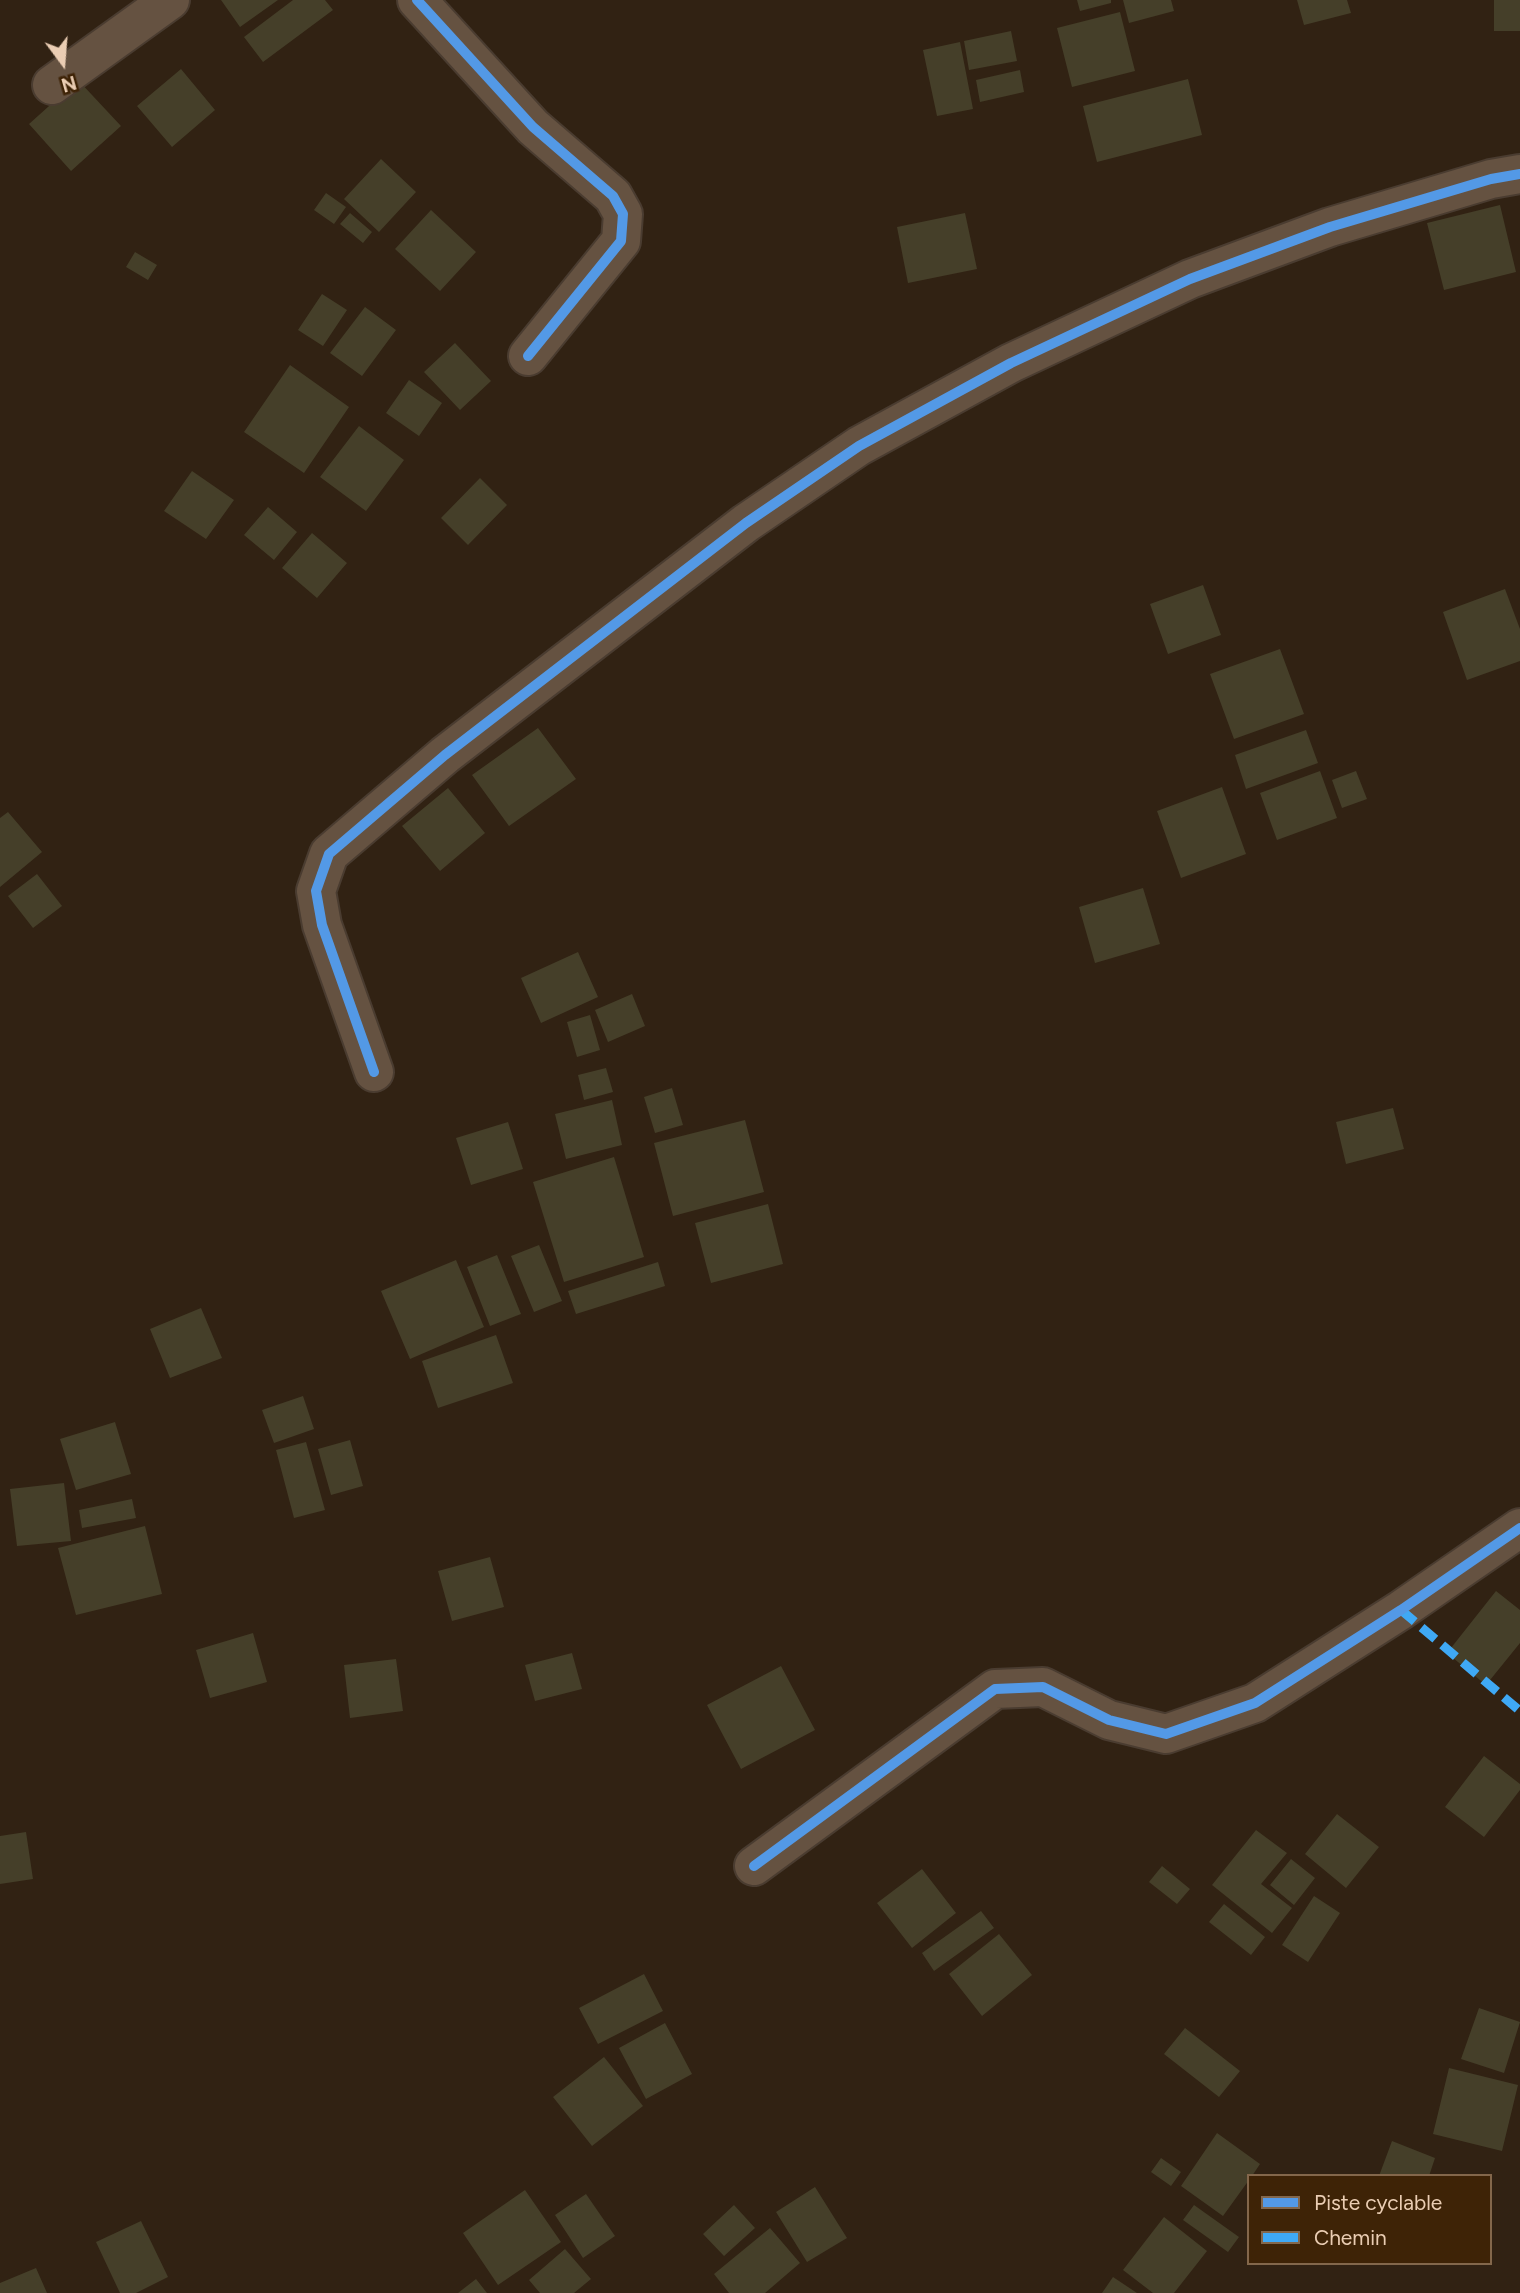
<!DOCTYPE html>
<html>
<head>
<meta charset="utf-8">
<style>
	body { margin:0 }
	#map { position:relative; width:1520px; height:2293px; overflow:hidden; background:#312213; font-family:Figtree,sans-serif }
	canvas { display:block }
	.legend { position:absolute; left:1247px; top:2174px; width:245px; height:91px; box-sizing:border-box; background:#3e2306; border:2px solid #83674b; margin:0; padding:9px 12px; list-style:none; font-size:21px; color:#eacdb3 }
	.legend li { display:flex; align-items:center; gap:14px; height:35px }
	.legend b { width:35px; border:2px solid #83674b }
	.north { position:absolute; left:28px; top:28px; width:70px; height:70px; -webkit-text-stroke:5px #3e2306; paint-order:stroke; rotate:164deg; font-size:19px; font-weight:700; line-height:28px; text-align:center; color:#eacdb3 }
	.north::after { content:''; display:block; margin:auto; width:24px; height:32px; background:#eacdb3; clip-path:polygon(50% 0,100% 100%,50% 72%,0 100%) }
</style>
</head>
<body>
<div id="map">
<canvas width="1520" height="2293"></canvas>
<ul class="legend">
<li><b style="height:9px;background:#5399e6"></b>Piste cyclable</li>
<li><b style="height:9px;background:#3fa9f5"></b>Chemin</li>
</ul>
<div class="north">N</div>
</div>
<script>
const c = document.querySelector('canvas').getContext('2d');
c.lineJoin = 'round';
function fill(path, color) {
  c.fillStyle = color;
  c.fill(path, 'evenodd');
}
function poly(rows) {
  const path = new Path2D();
  for (const r of rows) {
    path.moveTo(r[0], r[1]);
    for (let i = 2; i < r.length; i += 2) path.lineTo(r[i], r[i + 1]);
  }
  return path;
}
function strokePath(path, color, width, dash) {
  c.strokeStyle = color;
  c.lineWidth = width;
  c.lineCap = dash ? 'butt' : 'round';
  c.setLineDash(dash || []);
  c.stroke(path);
}
const building = poly([
	[221,0,278,0,240,27],
	[293,0,325,0,333,10,263,62,244,37],
	[1077,0,1111,0,1111,3,1080,11],
	[1123,0,1171,0,1174,11,1129,23],
	[1297,0,1347,0,1351,13,1304,25],
	[1494,0,1520,0,1520,31,1494,31],
	[1120,12,1135,71,1072,87,1057,28],
	[1011,31,1017,61,969,70,964,41],
	[960,42,973,109,937,116,923,50],
	[181,69,215,110,172,147,137,106],
	[1020,70,1024,92,980,102,976,80],
	[1188,79,1202,135,1097,162,1083,106],
	[78,80,121,126,71,171,29,124],
	[381,159,416,192,379,232,344,199],
	[326,193,346,207,334,224,314,210],
	[1500,205,1516,272,1444,290,1427,223],
	[431,210,476,252,440,291,395,249],
	[350,213,372,232,363,243,340,224],
	[965,213,977,269,908,283,897,227],
	[135,252,157,265,148,280,126,267],
	[322,294,347,310,323,346,298,330],
	[365,307,396,330,362,376,330,353],
	[455,343,491,381,460,410,424,372],
	[290,365,349,407,304,473,244,432],
	[409,380,442,403,419,436,386,413],
	[359,426,404,460,366,511,320,477],
	[192,471,234,500,206,539,164,511],
	[480,478,507,505,468,545,441,518],
	[268,507,297,532,274,560,244,535],
	[312,533,347,563,317,598,282,568],
	[1203,585,1221,635,1168,654,1150,604],
	[1505,589,1520,629,1520,661,1467,680,1443,612],
	[1280,649,1304,714,1234,739,1210,674],
	[538,728,576,779,509,826,472,775],
	[1306,730,1318,763,1246,789,1235,755],
	[1320,771,1337,818,1277,840,1260,793],
	[1356,771,1367,799,1342,808,1332,780],
	[1222,787,1246,854,1181,878,1157,811],
	[448,788,485,833,440,871,402,826],
	[8,812,42,852,0,887,0,818],
	[37,874,62,906,33,928,8,896],
	[1143,888,1160,944,1095,963,1079,907],
	[578,952,598,997,541,1023,521,978],
	[632,994,645,1026,608,1042,595,1010],
	[590,1015,600,1050,577,1057,567,1022],
	[606,1068,613,1092,584,1100,578,1075],
	[672,1088,683,1125,655,1133,644,1097],
	[612,1100,622,1145,566,1159,555,1114],
	[1393,1108,1404,1149,1346,1164,1336,1122],
	[745,1120,764,1192,673,1216,654,1143],
	[508,1122,523,1169,471,1185,456,1138],
	[614,1157,644,1257,564,1282,533,1182],
	[768,1204,783,1264,711,1283,695,1223],
	[539,1245,562,1301,534,1312,511,1256],
	[497,1255,521,1314,490,1326,467,1267],
	[456,1260,484,1327,410,1359,381,1291],
	[658,1262,665,1286,576,1314,568,1291],
	[201,1308,222,1358,170,1378,150,1329],
	[496,1335,513,1383,438,1408,422,1361],
	[303,1396,314,1429,274,1443,262,1410],
	[115,1422,131,1474,76,1490,60,1439],
	[350,1440,363,1486,331,1495,318,1449],
	[306,1442,325,1510,294,1518,276,1450],
	[64,1483,71,1541,17,1546,10,1489],
	[132,1499,136,1518,82,1528,79,1510],
	[145,1526,162,1594,76,1615,58,1548],
	[490,1557,504,1607,452,1621,438,1571],
	[1496,1591,1520,1610,1520,1643,1486,1685,1447,1653],
	[253,1633,267,1682,210,1698,196,1650],
	[572,1653,582,1689,535,1701,525,1665],
	[396,1659,403,1711,350,1718,344,1665],
	[781,1666,815,1730,741,1769,707,1705],
	[1484,1756,1520,1784,1520,1790,1484,1837,1445,1807],
	[1337,1814,1379,1847,1346,1888,1305,1854],
	[1256,1830,1287,1853,1261,1884,1292,1908,1272,1933,1212,1885],
	[26,1832,33,1879,0,1884,0,1836],
	[1291,1859,1315,1878,1294,1905,1270,1885],
	[1162,1866,1190,1889,1177,1904,1149,1882],
	[922,1869,956,1913,912,1948,877,1903],
	[1314,1896,1340,1913,1308,1962,1282,1945],
	[1224,1904,1265,1937,1251,1955,1209,1922],
	[981,1911,994,1928,934,1971,922,1953],
	[999,1934,1032,1975,982,2016,949,1974],
	[644,1974,663,2011,598,2044,579,2008],
	[1479,2008,1520,2022,1504,2073,1461,2059],
	[665,2023,692,2074,646,2099,619,2048],
	[1185,2028,1240,2071,1219,2097,1164,2054],
	[604,2057,643,2106,592,2146,553,2097],
	[1449,2068,1518,2085,1502,2151,1433,2134],
	[1217,2133,1260,2164,1252,2176,1249,2176,1249,2180,1223,2216,1181,2186],
	[1392,2141,1435,2158,1429,2176,1379,2176],
	[1161,2158,1181,2172,1171,2186,1151,2172],
	[815,2187,847,2238,807,2262,776,2212],
	[525,2190,561,2242,498,2285,463,2233],
	[586,2194,615,2236,583,2258,555,2215],
	[734,2205,755,2228,724,2256,703,2234],
	[1194,2205,1239,2237,1228,2252,1183,2220],
	[1164,2217,1207,2251,1174,2293,1153,2293,1123,2270],
	[141,2221,168,2277,136,2293,120,2293,96,2242],
	[770,2228,800,2263,765,2293,729,2293,714,2274],
	[565,2249,591,2279,574,2293,540,2293,529,2280],
	[36,2268,47,2293,0,2293,0,2283],
	[1113,2277,1137,2293,1102,2293],
	[476,2279,487,2293,458,2293]
]);
const minor = poly([
	[417,0,533,127,613,196,623,214,621,241,528,356],
	[52,85,170,0],
	[374,1072,322,925,316,891,329,854,445,755,746,523,859,446,1011,363,1190,279,1330,227,1491,179,1520,174],
	[754,1866,995,1689,1043,1687,1109,1720,1166,1734,1255,1703,1401,1610,1520,1528]
]);
const quiet = poly([
	[1401,1610,1520,1711]
]);
const cycleway = poly([
	[417,0,533,127,613,196,623,214,621,241,528,356],
	[374,1072,322,925,316,891,329,854,445,755,746,523,859,446,1011,363,1190,279,1330,227,1491,179,1520,174],
	[754,1866,995,1689,1043,1687,1109,1720,1166,1734,1255,1703,1401,1610,1520,1528]
]);
fill(building, '#453f29');
strokePath(minor, '#4a3c30', 42);
strokePath(minor, '#655241', 38);
strokePath(quiet, '#3fa9f5', 9, [18, 9]);
strokePath(cycleway, '#5399e6', 10);
</script>
</body>
</html>
